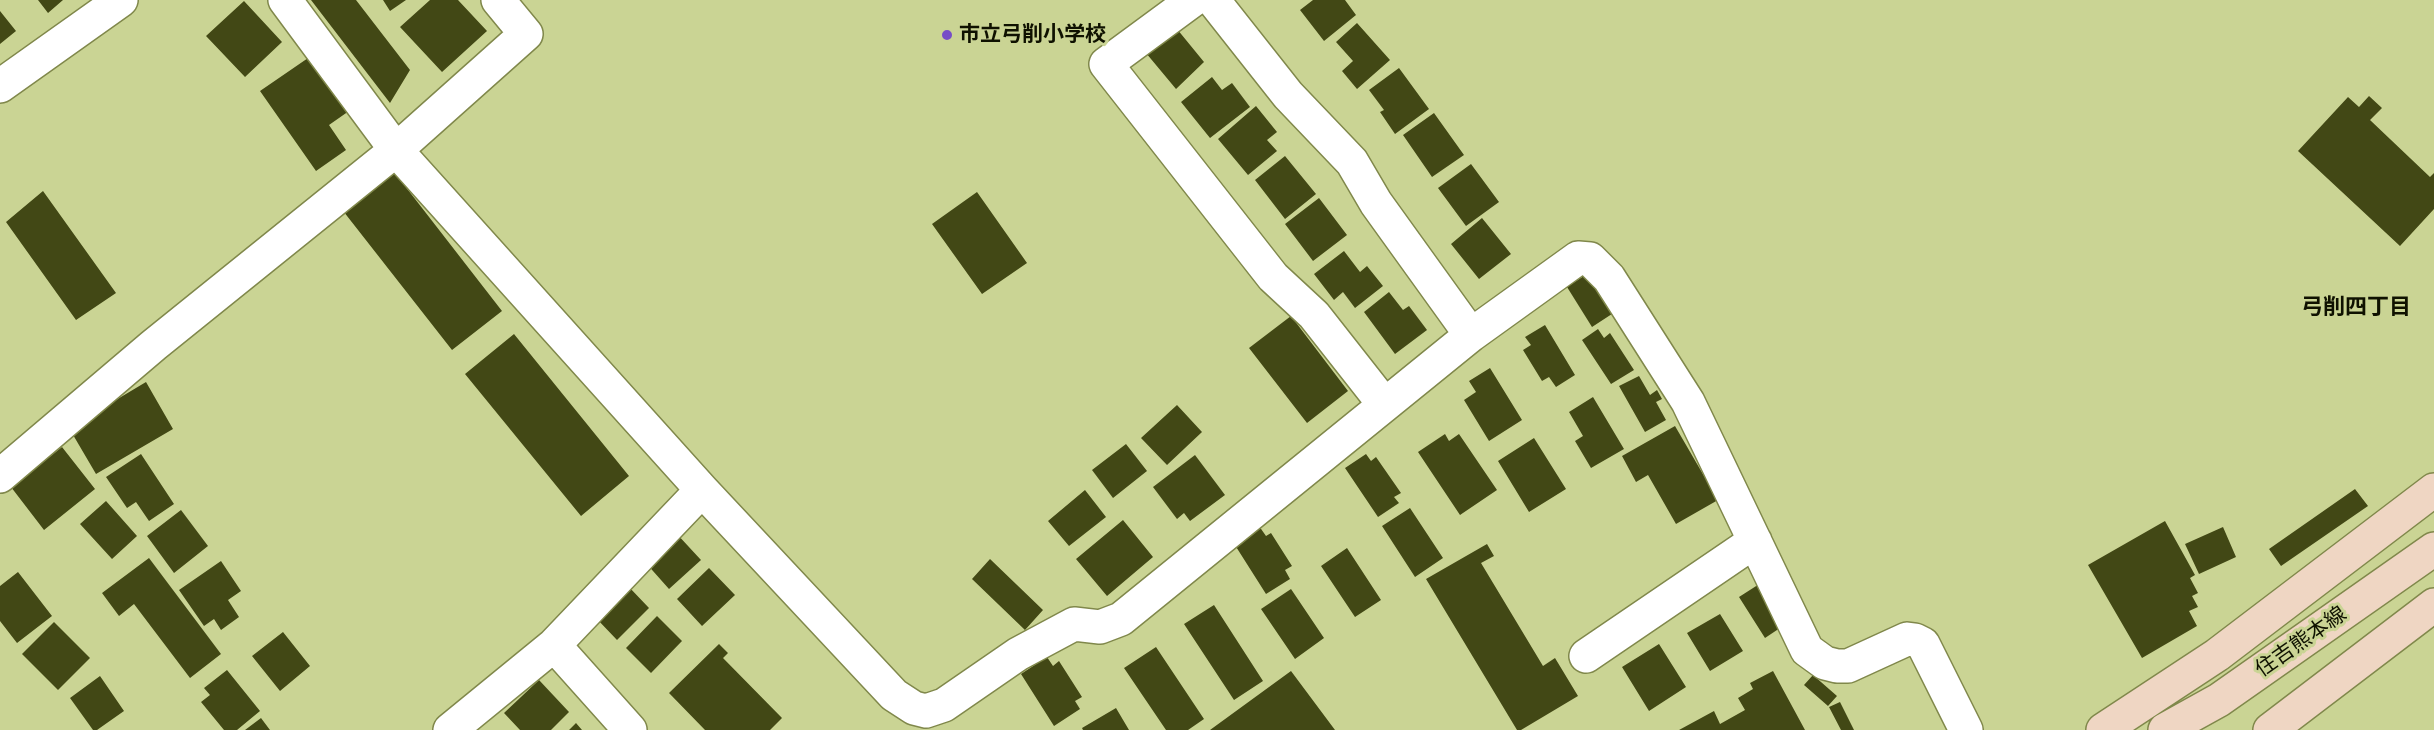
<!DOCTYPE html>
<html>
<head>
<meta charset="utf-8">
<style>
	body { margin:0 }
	canvas { display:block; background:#cad494 }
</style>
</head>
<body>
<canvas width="2434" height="730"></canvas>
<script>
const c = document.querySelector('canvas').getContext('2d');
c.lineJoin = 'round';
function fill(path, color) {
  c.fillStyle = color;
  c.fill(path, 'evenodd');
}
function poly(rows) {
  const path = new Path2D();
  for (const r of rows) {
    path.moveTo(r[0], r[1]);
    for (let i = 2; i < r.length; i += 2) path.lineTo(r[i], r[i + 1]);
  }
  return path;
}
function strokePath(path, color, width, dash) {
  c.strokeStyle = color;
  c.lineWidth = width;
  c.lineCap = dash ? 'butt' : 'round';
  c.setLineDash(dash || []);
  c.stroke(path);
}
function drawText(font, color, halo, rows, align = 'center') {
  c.font = font + ' Inter,"Noto Sans JP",sans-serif';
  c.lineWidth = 6;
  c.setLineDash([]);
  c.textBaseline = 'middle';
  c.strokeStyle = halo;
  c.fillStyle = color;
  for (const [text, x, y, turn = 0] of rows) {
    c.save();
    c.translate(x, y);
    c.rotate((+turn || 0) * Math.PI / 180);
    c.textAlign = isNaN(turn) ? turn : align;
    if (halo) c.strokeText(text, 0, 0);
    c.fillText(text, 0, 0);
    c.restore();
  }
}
const building = poly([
	[38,0,63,0,48,13],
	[311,0,356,0,410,70,390,103],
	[383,0,406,0,390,11],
	[430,0,458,0,487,31,442,72,400,27],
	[1313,0,1345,0,1356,15,1324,41,1300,10],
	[244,1,282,42,245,77,206,36],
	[0,11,16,31,0,44],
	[1357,23,1390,60,1357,89,1342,71,1353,61,1336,42],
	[1177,29,1204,62,1176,89,1146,53],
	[311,56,349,111,329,125,346,150,316,171,260,91],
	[1399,68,1429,109,1395,134,1380,112,1384,110,1369,90],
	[1212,77,1222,90,1232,83,1250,107,1210,138,1181,102],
	[2369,96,2382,108,2370,120,2430,177,2434,173,2434,209,2400,246,2298,151,2348,97,2359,107],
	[1256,106,1277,132,1267,140,1277,151,1248,175,1218,139],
	[1434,113,1464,155,1432,177,1403,135],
	[1285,156,1316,194,1285,219,1255,180],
	[1471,164,1499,202,1466,226,1438,188],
	[391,168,502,311,452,350,340,207],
	[43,191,116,293,76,320,6,222],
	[977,192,1027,263,982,294,932,224],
	[1319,198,1347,235,1313,261,1285,224],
	[1482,218,1511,254,1479,279,1451,244],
	[1344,251,1360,272,1367,266,1383,286,1355,308,1343,292,1334,300,1314,274],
	[1590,272,1615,312,1592,327,1567,287],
	[1389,292,1403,310,1409,306,1427,330,1395,354,1364,312],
	[1291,316,1348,391,1307,423,1249,348],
	[1545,325,1575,375,1556,387,1549,377,1542,381,1523,350,1531,345,1525,337],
	[1598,329,1604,338,1610,333,1634,370,1611,384,1582,340],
	[514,334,629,476,581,516,465,374],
	[1490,368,1522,420,1489,441,1464,400,1476,392,1469,381],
	[1639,376,1650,395,1657,390,1662,399,1656,402,1666,420,1645,432,1619,386],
	[146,382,173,429,96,474,69,428],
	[1593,397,1624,449,1591,468,1575,441,1583,436,1569,412],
	[1177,405,1202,432,1167,465,1141,438],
	[1675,426,1718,500,1676,524,1648,475,1636,482,1622,456],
	[1445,434,1449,441,1459,434,1497,490,1460,515,1418,452],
	[1534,438,1566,489,1529,512,1498,461],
	[1126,444,1147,471,1113,498,1092,470],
	[62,447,95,489,44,530,11,487],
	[141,454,174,504,149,521,136,502,127,508,106,477],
	[1366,454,1371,461,1376,457,1401,493,1394,497,1399,503,1378,517,1345,468],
	[1195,455,1225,495,1190,521,1184,513,1177,519,1153,487],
	[2355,489,2368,506,2281,566,2269,549],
	[1085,490,1106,517,1069,546,1048,521],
	[106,501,137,536,112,559,80,524],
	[1410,508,1443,558,1415,577,1382,526],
	[181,510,208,546,174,573,147,536],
	[1123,520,1153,557,1107,596,1076,559],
	[2165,521,2195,575,2190,578,2198,593,2192,596,2198,607,2189,611,2197,626,2142,658,2088,565],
	[1259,526,1266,536,1271,533,1292,566,1285,570,1290,579,1266,594,1233,542],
	[2223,527,2236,557,2199,574,2185,544],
	[676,533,701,560,669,589,645,562],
	[1487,544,1494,556,1481,563,1543,666,1555,658,1578,696,1521,730,1517,730,1426,579],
	[1347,548,1381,600,1355,617,1321,566],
	[149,558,221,654,190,678,134,604,119,616,102,593],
	[990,559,1043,610,1025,630,972,579],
	[221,561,241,591,228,600,239,617,221,630,214,619,204,626,179,590],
	[709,568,735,595,702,626,677,599],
	[18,572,52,616,17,643,0,621,0,586],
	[1764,581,1789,622,1765,638,1739,597],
	[628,586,649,608,617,640,596,618],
	[1291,589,1324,638,1295,659,1261,609],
	[1214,605,1263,681,1234,700,1184,624],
	[1720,614,1743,651,1710,671,1687,633],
	[657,616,682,641,651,673,626,648],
	[54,622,90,658,58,690,22,654],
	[283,632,310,666,280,691,252,656],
	[719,644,728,653,723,658,782,718,770,730,705,730,669,693],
	[1659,644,1686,687,1649,711,1622,667],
	[1156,647,1204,719,1188,730,1166,730,1124,668],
	[1047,657,1053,666,1059,661,1082,697,1075,701,1080,709,1054,726,1021,674],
	[227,670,260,711,237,730,224,730,201,702,210,695,204,688],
	[1291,671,1335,730,1210,730],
	[1773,671,1805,730,1679,730,1714,711,1720,724,1745,710,1738,698,1753,689,1750,683],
	[1813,675,1837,696,1828,706,1804,685],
	[100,676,124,711,97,730,93,730,70,698],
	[539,680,569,712,551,730,520,730,504,713],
	[1840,702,1854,730,1841,730,1829,707],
	[1116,708,1129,730,1083,730,1082,728],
	[261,718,270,730,245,730],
	[576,723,582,730,569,730]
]);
const street = poly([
	[285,0,396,150,702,490,894,695,914,708,926,711,944,705,1018,654,1074,624,1100,627,1121,619,1471,335,1578,258,1590,259,1609,278,1688,402,1807,650,1825,663,1837,666,1848,666,1907,639,1915,640,1923,644,1966,730],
	[1193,0,1106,64,1273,277,1314,315,1384,404],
	[1213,0,1288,95,1352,162,1376,203,1471,335],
	[0,86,121,0],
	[0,476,154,345,396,150,526,34,498,0],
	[554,645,630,730],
	[1586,656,1755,541],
	[450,730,554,645,702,490]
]);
const secondary = poly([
	[2103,730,2217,655,2434,490],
	[2165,730,2219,700,2434,549],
	[2270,730,2434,605]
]);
const markers = [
	[947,35,6,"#774ec7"]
];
const poiNames = [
	["市立弓削小学校",959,35]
];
const streetNames = [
	["住吉熊本線",2301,642,-35]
];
const neighbourhoodNames = [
	["弓削四丁目",2356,307]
];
fill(building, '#424815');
strokePath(street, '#80884b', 36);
strokePath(secondary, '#80884b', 36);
strokePath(street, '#fff', 33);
strokePath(secondary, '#efd6c3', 33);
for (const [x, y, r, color] of markers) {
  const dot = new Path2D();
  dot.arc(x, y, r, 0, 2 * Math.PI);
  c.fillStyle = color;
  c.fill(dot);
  strokePath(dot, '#cad494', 2);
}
drawText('bold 21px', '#0f1100', '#cad494', poiNames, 'left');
drawText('21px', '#0f1100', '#cad494', streetNames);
drawText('bold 22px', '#0f1100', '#cad494', neighbourhoodNames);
</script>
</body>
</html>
